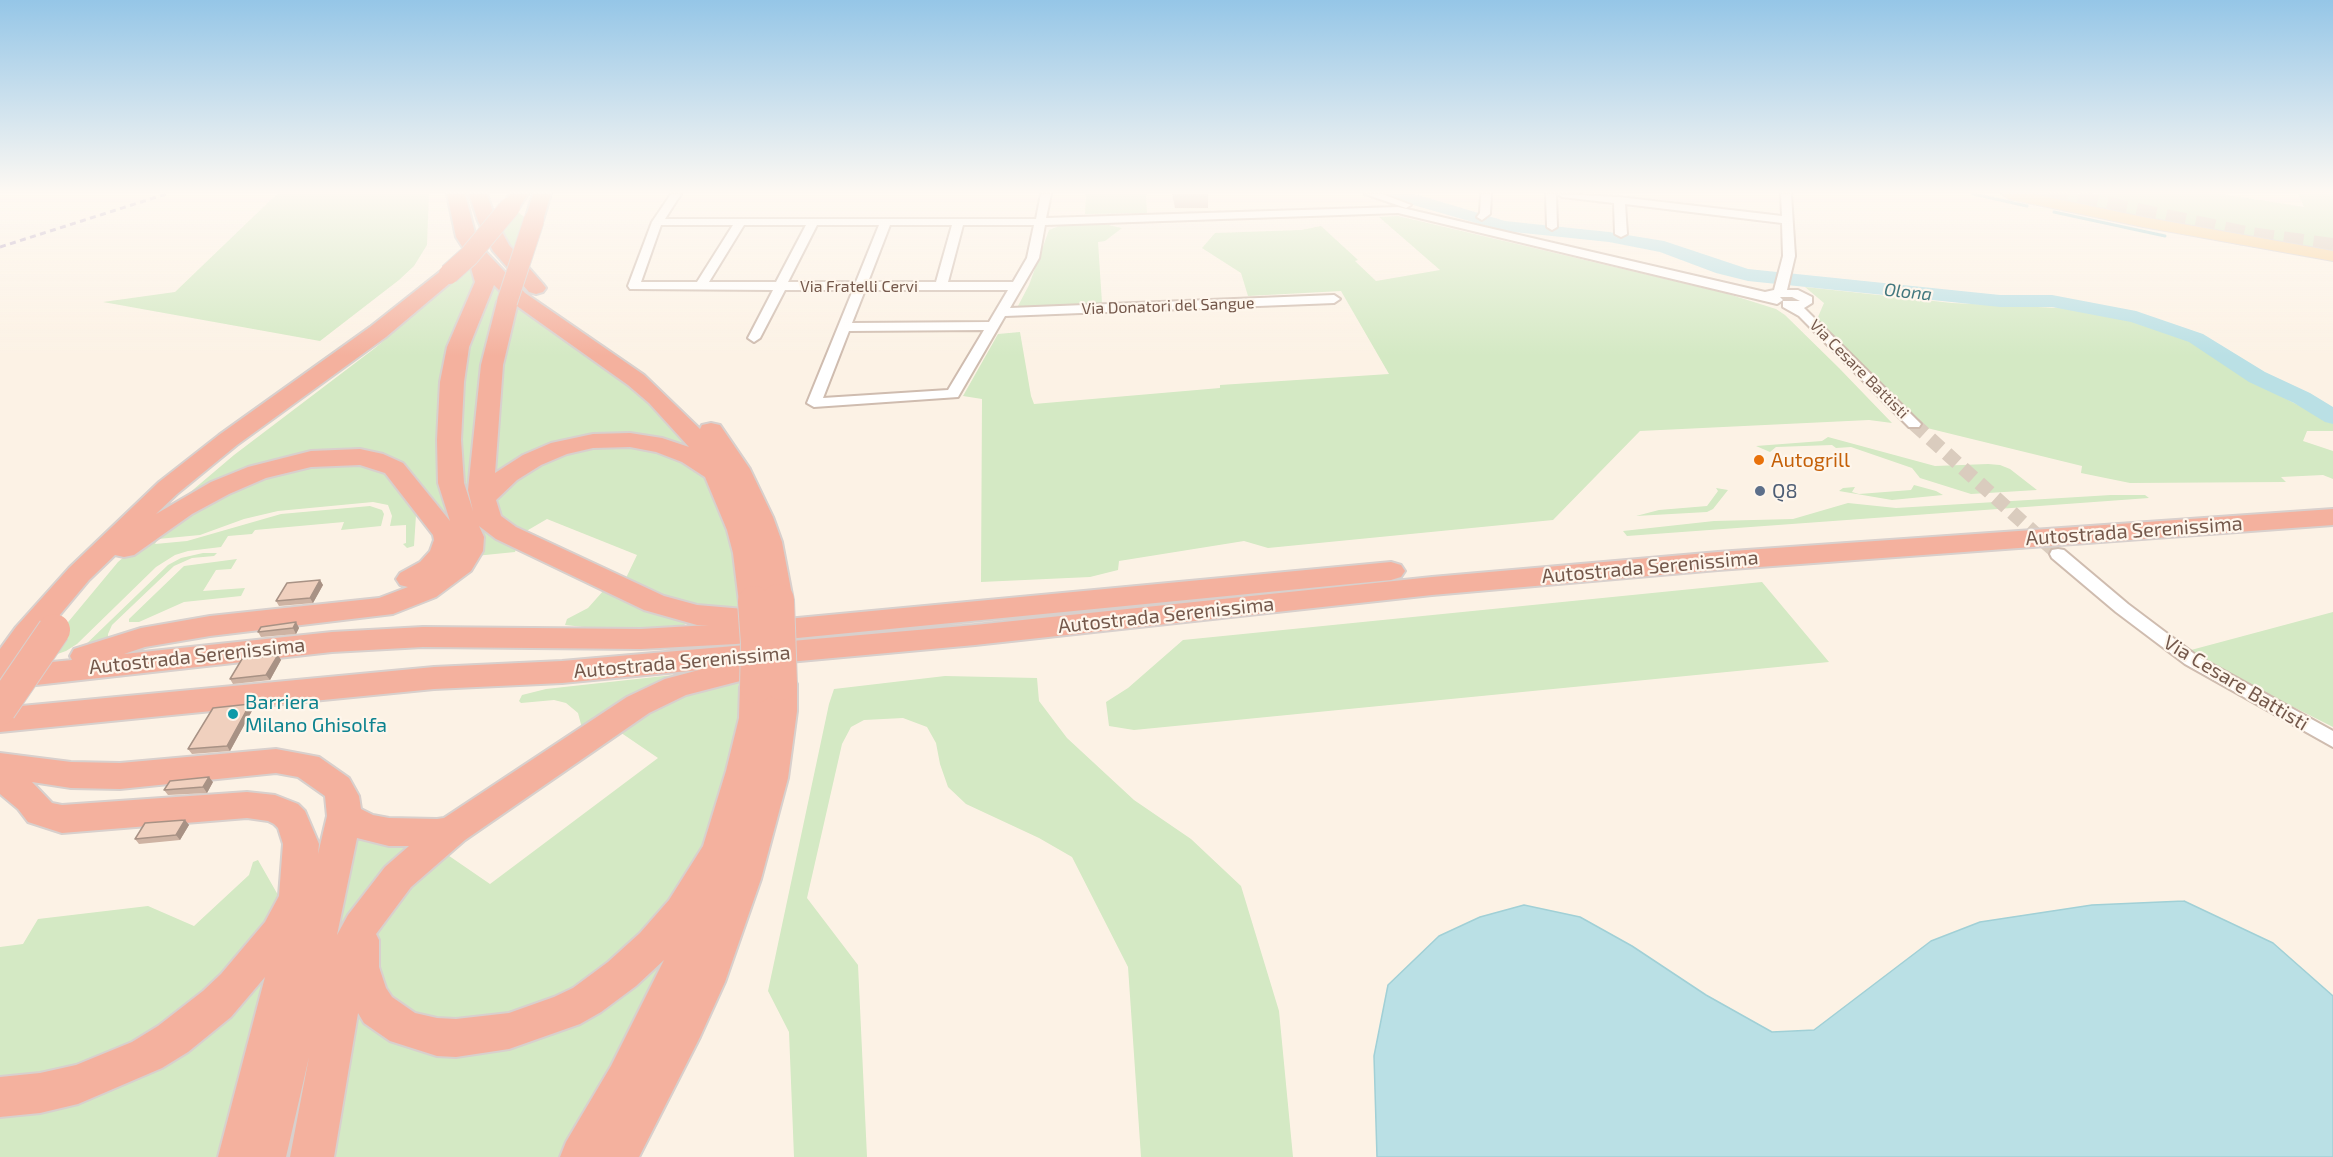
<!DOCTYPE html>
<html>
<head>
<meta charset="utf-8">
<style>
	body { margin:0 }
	canvas { display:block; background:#fcf2e5 }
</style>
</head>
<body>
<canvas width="2333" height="1157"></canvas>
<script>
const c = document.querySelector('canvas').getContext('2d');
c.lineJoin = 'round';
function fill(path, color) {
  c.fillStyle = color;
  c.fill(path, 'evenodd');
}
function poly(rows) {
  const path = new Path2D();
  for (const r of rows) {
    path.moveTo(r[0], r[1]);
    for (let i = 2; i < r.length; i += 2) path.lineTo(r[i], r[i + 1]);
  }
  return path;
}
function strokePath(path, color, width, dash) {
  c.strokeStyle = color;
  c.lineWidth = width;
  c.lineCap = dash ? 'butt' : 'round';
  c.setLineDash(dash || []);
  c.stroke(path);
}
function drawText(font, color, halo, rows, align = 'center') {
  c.font = font + ' "Exo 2",sans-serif';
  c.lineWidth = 4.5;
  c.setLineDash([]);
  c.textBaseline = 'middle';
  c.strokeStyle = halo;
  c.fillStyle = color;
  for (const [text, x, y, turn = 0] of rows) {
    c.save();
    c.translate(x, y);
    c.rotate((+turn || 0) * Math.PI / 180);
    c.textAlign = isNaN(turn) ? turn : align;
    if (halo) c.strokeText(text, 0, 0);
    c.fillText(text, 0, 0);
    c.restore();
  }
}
const green = poly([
	[277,194,429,194,427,245,414,266,399,280,320,341,103,302,175,292],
	[1086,194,1146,194,1147,213,1085,214],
	[2024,194,2222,194,2304,207,2298,194,2333,194,2333,252],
	[518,212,529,221,518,252,510,244,502,232],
	[1398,216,1725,293,1776,309,1785,315,1839,368,1892,423,1869,420,1640,431,1553,520,1268,548,1244,541,1119,561,1118,570,1090,577,981,582,982,399,963,396,998,334,1020,332,1031,396,1034,404,1220,388,1220,385,1389,374,1341,291,1248,296,1241,273,1202,248,1215,233,1301,230,1321,226,1358,260,1355,261,1376,281,1440,270,1379,217],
	[1104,224,1122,228,1105,241,1098,242,1102,303,1054,305,1054,308,1021,308,1018,306,1029,285,1049,230,1059,226],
	[474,264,480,281,457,333,460,530,446,566,408,473,346,452,181,500,234,455,375,348],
	[495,285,503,293,480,527,491,537,516,549,515,552,475,556,459,486,460,371,492,286],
	[1805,287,1952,303,2080,309,2155,326,2182,336,2261,386,2333,423,2333,431,2307,431,2303,441,2333,451,2333,479,2323,475,2281,477,2286,482,2130,483,2081,473,2082,466,1927,428,1811,316,1818,317,1824,303],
	[515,301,650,398,698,451,623,436,492,476,500,354],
	[1828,437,1935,466,1988,464,2000,465,2010,469,2037,490,1971,494,1920,478,1912,468,1851,447,1836,448,1832,445,1776,447,1770,452,1756,446,1822,441],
	[582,446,649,446,701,470,722,496,747,609,732,610,679,603,626,578,637,555,547,519,523,533,501,518,496,503,497,495,512,478],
	[335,460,381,468,412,503,416,515,414,546,407,548,403,544,406,543,406,525,390,526,392,516,388,505,373,502,278,511,244,519,200,535,158,539,155,544,187,541,281,514,370,506,382,510,384,514,381,526,341,530,344,522,255,530,252,534,228,536,221,547,188,551,175,555,156,567,77,644,66,651,49,657,64,627,118,562,132,550,237,484],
	[1914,485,1936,491,1943,495,1892,500,1839,491,1843,488,1855,487,1852,492,1859,494,1911,490],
	[1716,488,1728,490,1713,509,1707,512,1636,516,1659,510,1707,506,1718,491],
	[2111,495,2145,495,2149,498,1627,536,1623,531,1714,521,1793,519,1848,503,1896,508],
	[203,553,217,553,214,556,192,558,174,566,112,625,108,634,108,639,80,650,168,565,181,558],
	[237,559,231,569,216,570,203,591,245,588,241,596,184,602,139,622,129,622,129,619,184,566],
	[1762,582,1829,662,1134,730,1109,726,1106,702,1128,688,1183,640],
	[604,590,688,622,684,625,637,628,584,627,565,625,567,619,588,608],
	[2333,612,2333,727,2216,668,2191,650],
	[691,673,583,732,578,713,566,703,554,700,521,703,519,701,522,695,546,689],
	[749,674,718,826,641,944,534,1013,428,1023,386,996,372,962,375,929,439,849,490,884,658,758,614,728,664,697],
	[945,676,1037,678,1039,701,1067,738,1134,800,1191,839,1241,886,1279,1011,1293,1157,1141,1157,1128,967,1072,857,1039,838,966,804,948,787,940,764,936,743,927,727,903,718,864,720,851,727,842,744,807,898,858,965,867,1157,794,1157,789,1032,768,991,829,704,834,689],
	[349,834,420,845,395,870,301,1157,275,1157],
	[258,860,278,895,275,914,265,934,145,1048,0,1086,0,947,23,944,38,919,148,906,194,926,249,875,253,862],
	[686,925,570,1157,324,1157,350,996,473,1045],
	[277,946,228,1157,0,1157,0,1107,51,1101]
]);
const water = poly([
	[2184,901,2273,943,2333,996,2333,1157,1377,1157,1374,1056,1388,985,1439,936,1480,917,1524,905,1580,917,1632,946,1706,995,1772,1032,1814,1030,1931,941,1980,922,2092,905,2184,901]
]);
const stream = poly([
	[1973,194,2027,206],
	[2054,212,2165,236]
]);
const river = poly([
	[1387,194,1415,194,1505,221,1609,232,1664,241,1748,269,2000,295,2052,295,2136,311,2203,334,2265,372,2310,393,2333,407,2333,424,2325,422,2294,403,2249,382,2189,342,2131,322,2052,307,2000,307,1748,281,1716,273,1660,252,1609,242,1504,231,1389,198,1387,194]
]);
const minorTunnel = poly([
	[1914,424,2058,554]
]);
const motorwayTunnel = poly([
	[2048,194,2250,237,2333,248]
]);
const minor = poly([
	[671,194,681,194,665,219,1036,219,1041,194,1051,194,1046,218,1398,207,1765,292,1774,290,1783,256,1782,223,1625,204,1627,234,1621,237,1615,234,1614,203,1562,197,1557,194,1619,197,1782,216,1781,194,1791,194,1795,256,1787,290,1798,290,1812,297,1812,303,1804,308,1921,424,1919,427,1909,427,1799,316,1783,307,1783,301,1800,301,1792,297,1780,297,1783,300,1777,304,1398,213,1045,225,1039,258,1010,308,1334,295,1340,299,1334,303,1005,316,958,397,814,407,807,403,853,290,785,290,760,338,754,342,748,338,773,290,630,289,628,286,652,222,671,194],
	[661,225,733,225,697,282,641,282,661,225],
	[744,225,806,225,776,282,709,282,744,225],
	[817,225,879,225,856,282,788,282,817,225],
	[890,225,952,225,936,282,868,282,890,225],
	[963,225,1034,225,1027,258,1013,282,948,282,963,225],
	[865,290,1008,290,989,322,852,323,865,290],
	[984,330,948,390,823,398,849,331,984,330],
	[1365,194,1382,194,1411,205,1406,208,1365,194],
	[1481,194,1491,194,1490,214,1482,220,1477,217,1480,213,1481,194],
	[1546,194,1556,194,1557,227,1552,230,1547,227,1546,194],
	[2058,549,2064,550,2128,604,2197,656,2333,731,2333,747,2185,664,2116,612,2052,558,2050,554,2052,550,2058,549]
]);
const primary = poly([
	[2001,194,2034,194,2143,217,2333,251,2333,261,2143,227,2009,199,2001,194]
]);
const motorway = poly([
	[447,194,465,194,476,237,484,250,525,293,644,375,700,429,702,425,711,423,720,425,750,469,773,517,782,542,793,600,788,607,778,609,767,605,764,609,754,611,758,618,755,622,1391,562,1401,565,1405,571,1401,577,1391,580,736,644,641,649,423,647,332,652,0,689,0,649,16,627,69,568,159,482,219,435,370,327,442,270,449,268,456,270,459,274,456,278,386,337,237,445,177,494,156,514,211,482,248,467,311,451,360,449,383,454,403,463,450,521,438,483,437,440,440,382,447,347,475,282,467,254,456,237,447,194],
	[494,285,505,296,500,298,497,302,481,365,468,490,473,511,464,483,461,440,464,382,469,347,494,285],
	[517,306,628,385,649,403,689,447,662,438,630,433,593,434,551,443,523,455,495,473,503,365,517,306],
	[630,447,656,452,682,462,705,477,727,530,733,553,739,602,744,609,697,605,664,596,516,527,501,516,496,500,517,480,541,465,567,454,593,448,630,447],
	[360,465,385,473,433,535,434,540,430,551,420,562,400,573,396,579,400,585,408,587,379,598,210,616,141,628,74,649,70,656,72,660,21,665,38,641,89,580,115,555,124,557,134,555,192,514,229,494,266,478,311,467,360,465],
	[479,526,496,539,644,610,697,625,709,625,641,629,423,627,332,632,124,654,145,647,210,636,393,614,436,597,471,571,483,551,484,537,479,526],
	[469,194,487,194,496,221,509,245,543,284,546,288,543,292,536,294,529,292,493,251,478,221,469,194],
	[510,194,528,194,517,211,510,213,503,211,501,207,510,194],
	[533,194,551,194,543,220,541,224,534,226,527,224,525,220,533,194],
	[2333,509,2333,525,1718,570,1432,595,975,645,745,666,749,672,744,680,686,695,649,713,465,840,411,887,376,934,379,940,379,967,386,988,392,997,415,1013,437,1018,456,1019,509,1013,554,997,573,988,608,962,640,933,669,900,703,846,726,771,739,718,740,687,745,679,756,676,768,680,770,676,781,673,792,676,797,684,797,711,788,778,761,879,725,982,700,1037,639,1157,560,1157,566,1142,611,1066,664,960,636,986,601,1012,580,1024,509,1049,456,1057,437,1056,390,1041,364,1023,358,1013,334,1157,290,1157,309,1057,286,1157,218,1157,265,977,231,1017,188,1052,162,1068,78,1104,40,1113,0,1117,0,1077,40,1073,76,1065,132,1042,158,1026,203,991,221,974,265,922,279,896,283,844,278,828,274,824,268,821,247,818,62,833,28,822,18,809,0,794,0,753,71,762,120,763,276,749,319,757,349,778,359,796,361,809,373,815,389,818,437,819,444,818,627,697,665,679,699,670,562,683,434,689,0,732,0,708,434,667,562,661,975,625,1432,577,1718,552,2333,509],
	[276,773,298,777,325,796,327,816,318,854,319,844,305,811,298,804,275,795,247,792,62,805,52,803,32,782,71,788,120,789,276,773],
	[357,838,389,846,409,846,385,867,348,915,337,935,357,838]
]);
const rail = poly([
	[0,247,166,194]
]);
const motorwayBridgeFar1 = poly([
	[449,274,469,256,510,207],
	[507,302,534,220]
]);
const motorwayBridge = poly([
	[778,600,781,684],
	[754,602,757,643,756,687],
	[0,709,54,630]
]);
const wall = poly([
	[1172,194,1208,194,1208,208,1175,208],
	[320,580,323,585,313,603,279,606,276,601],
	[296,622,299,628,296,634,261,637,258,632],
	[278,655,281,660,270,680,233,684,230,679],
	[250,704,253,709,230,751,192,754,188,749],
	[213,782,207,793,168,795,164,790],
	[185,820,189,825,180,840,139,844,135,839]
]);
const shadedWall = poly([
	[320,580,323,585,313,603,310,598],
	[296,622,299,628,296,634,293,628],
	[278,655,281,660,270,680,266,675],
	[250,704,253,709,230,751,227,746],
	[209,777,213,782,207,793,203,787],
	[185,820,189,825,180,840,176,835]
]);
const building = poly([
	[320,580,310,598,276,601,287,583,320,580],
	[296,622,293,628,258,632,261,627,296,622],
	[278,655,266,675,230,679,242,659,278,655],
	[250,704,227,746,188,749,213,708,250,704],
	[209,777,203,787,164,790,170,781,209,777],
	[185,820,176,835,135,839,145,823,185,820]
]);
const markers = [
	[1759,460,6,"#e8710a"],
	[1760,491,6,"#5c6f8a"],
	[233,714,6,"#0f9aa8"]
];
const farStreetnames = [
	["Via Fratelli Cervi",859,287],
	["Via Donatori del Sangue",1168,306,-2],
	["Via Cesare Battisti",1859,369,45]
];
const farWaternames = [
	["Olona",1908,292,6]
];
const foodNames = [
	["Autogrill",1771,460]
];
const serviceNames = [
	["Q8",1772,491]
];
const streetNames = [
	["Autostrada Serenissima",2134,531,-4],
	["Autostrada Serenissima",1650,567,-5],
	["Autostrada Serenissima",1166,615,-6],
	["Autostrada Serenissima",197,656,-6],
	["Autostrada Serenissima",682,662,-5],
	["Via Cesare Battisti",2236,683,31]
];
const cultureNames = [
	["Barriera",245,702],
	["Milano Ghisolfa",245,725]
];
fill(green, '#d4e9c4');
fill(water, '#bae0e5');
strokePath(water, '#a1d0d6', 1.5);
strokePath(stream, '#a1d0d6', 3);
fill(river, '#bae0e5');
strokePath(minorTunnel, '#daccbe', 14, [14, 8]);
strokePath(motorwayTunnel, '#daccbe', 20, [20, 10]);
strokePath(minor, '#cfbcaf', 4);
strokePath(primary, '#d8d0cd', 2);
strokePath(motorway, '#d8d0cd', 4);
fill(minor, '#fff');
fill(primary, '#f8d4a0');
fill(motorway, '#f4b19e');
strokePath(rail, '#b4a4c5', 3, [6, 4.5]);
strokePath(motorwayBridgeFar1, '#d8d0cd', 22, []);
strokePath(motorwayBridge, '#d8d0cd', 34, []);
strokePath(motorwayBridgeFar1, '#f4b19e', 20);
strokePath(motorwayBridge, '#f4b19e', 32);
fill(wall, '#ceb3a3');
fill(shadedWall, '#a89285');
fill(building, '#f0d0be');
strokePath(building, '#a89285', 1.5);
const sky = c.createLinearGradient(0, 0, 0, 356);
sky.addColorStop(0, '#95c6e7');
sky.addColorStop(0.54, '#fef9f3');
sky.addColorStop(1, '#fef9f300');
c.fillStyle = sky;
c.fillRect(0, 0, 2333, 356);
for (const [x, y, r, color] of markers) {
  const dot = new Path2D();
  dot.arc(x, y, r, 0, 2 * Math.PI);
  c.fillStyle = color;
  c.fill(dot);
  strokePath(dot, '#fef6ec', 2);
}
drawText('16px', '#74584b', '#fef6ec', farStreetnames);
drawText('italic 18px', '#43787f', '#fef6ec', farWaternames);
drawText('20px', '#c56008', '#fef6ec', foodNames, 'left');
drawText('20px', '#4e5e75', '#fef6ec', serviceNames, 'left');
drawText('20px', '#74584b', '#fef6ec', streetNames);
drawText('20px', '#0d838f', '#fef6ec', cultureNames, 'left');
</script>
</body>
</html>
